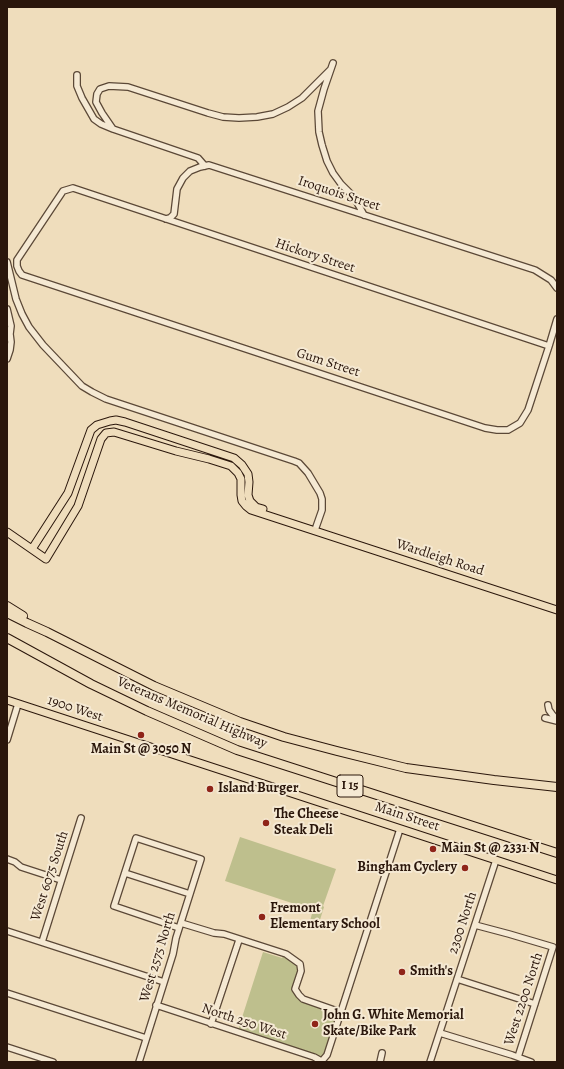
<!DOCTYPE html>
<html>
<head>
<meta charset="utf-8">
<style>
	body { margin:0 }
	#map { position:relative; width:564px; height:1069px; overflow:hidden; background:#efddbc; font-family:Alegreya,serif }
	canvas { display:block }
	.frame { position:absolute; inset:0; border:8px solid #2a160b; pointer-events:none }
</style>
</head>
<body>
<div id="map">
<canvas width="564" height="1069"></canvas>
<div class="frame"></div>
</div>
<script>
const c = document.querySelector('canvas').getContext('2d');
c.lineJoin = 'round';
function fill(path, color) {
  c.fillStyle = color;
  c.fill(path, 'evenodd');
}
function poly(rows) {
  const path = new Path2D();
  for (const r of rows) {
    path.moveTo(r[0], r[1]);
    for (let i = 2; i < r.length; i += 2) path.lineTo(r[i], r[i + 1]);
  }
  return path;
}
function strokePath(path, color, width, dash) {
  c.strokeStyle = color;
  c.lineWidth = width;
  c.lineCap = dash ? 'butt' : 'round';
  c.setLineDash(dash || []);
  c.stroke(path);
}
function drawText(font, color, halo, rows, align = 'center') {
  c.font = font + ' Alegreya,serif';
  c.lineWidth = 4;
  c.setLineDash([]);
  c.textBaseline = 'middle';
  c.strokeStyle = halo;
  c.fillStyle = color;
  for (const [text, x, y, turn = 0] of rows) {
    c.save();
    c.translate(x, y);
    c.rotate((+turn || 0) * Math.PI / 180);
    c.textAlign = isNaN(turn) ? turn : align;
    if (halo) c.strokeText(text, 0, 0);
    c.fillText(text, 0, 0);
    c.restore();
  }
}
const green = poly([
	[240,837,336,869,323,906,324,907,319,923,310,921,313,910,225,881],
	[263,952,282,958,283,956,292,959,298,964,299,971,297,995,301,1001,338,1013,324,1058,238,1030]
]);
const minor = poly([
	[333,63,324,89,318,111,319,132,322,145,327,161,333,173,341,184,354,197,364,215],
	[77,75,77,86,82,98,94,119,101,124,113,129],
	[205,166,198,158,113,129,102,113,96,102,97,94,100,89,109,86,128,87,208,113,223,117,239,118,257,117,273,114,288,107,302,98,330,70],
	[166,219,170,218,174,214,177,189,183,178,190,171,200,167,209,165,535,270,551,280,557,288],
	[7,262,16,299,22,314,29,327,43,345,82,386,92,392,106,399,294,461,299,463,308,473,320,493,322,499,322,510,315,530],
	[7,309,11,326,10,334,11,342,10,350,7,359],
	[549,346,73,188,63,191,17,260,17,266,19,271,22,275,485,428,497,430,508,430,520,423,528,410,549,346,557,319],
	[548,705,549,710,552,714,557,720],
	[545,718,557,721],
	[7,740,18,704],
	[7,859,15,862,21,867,61,880],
	[125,873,190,894],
	[181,923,214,933,224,934,286,954,300,964,301,971,295,989,299,995,303,999,340,1012],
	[475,925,509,934,553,947,518,1057],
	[7,931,164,982],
	[42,942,81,818],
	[457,979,535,1004],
	[7,993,146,1038],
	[156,1005,314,1057,323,1062],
	[211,1024,239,940],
	[440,1033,512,1055,531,1062],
	[7,1047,53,1062],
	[139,1062,173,954,176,938,201,859,136,838,114,906,179,928],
	[321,1062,327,1055,400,829],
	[380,1062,382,1053],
	[430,1062,496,860]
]);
const major = poly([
	[7,532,46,559,78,506,101,439,106,433,114,432,176,451,209,459,231,466,238,473,241,479,241,495,242,501,246,506,251,510,557,610],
	[32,549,68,493,91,430,97,425,110,421,116,420,125,422,234,458,242,465,248,474,249,482,248,495,250,501,256,507,263,509],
	[7,700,557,880]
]);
const highway = poly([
	[7,606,23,616],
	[7,613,27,623,47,632,154,686,240,722,284,737,337,751,406,768,494,780,557,787],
	[7,638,91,684,147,711,237,750,557,853]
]);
const markers = [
	[141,735,4,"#8f2418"],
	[210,789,4,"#8f2418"],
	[266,823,4,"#8f2418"],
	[433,849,4,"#8f2418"],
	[465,868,4,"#8f2418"],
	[262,917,4,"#8f2418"],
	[402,972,4,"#8f2418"],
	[315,1024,4,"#8f2418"]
];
const shields = [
	[350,786,26]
];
const shieldNames = [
	["I 15",350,786]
];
const streetNames = [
	["Iroquois Street",339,194,18],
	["Hickory Street",315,256,18],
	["Gum Street",328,363,18],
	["Wardleigh Road",440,558,18],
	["1900 West",75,709,18],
	["Veterans Memorial Highway",192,713,23],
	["Main Street",407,817,18],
	["West 6075 South",50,876,-72],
	["2300 North",463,923,-72],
	["West 2575 North",158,957,-73],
	["West 2200 North",524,999,-72],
	["North 250 West",244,1022,18]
];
const poiNames = [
	["Main St @ 3050 N",141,750,"center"],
	["Island Burger",218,789],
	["The Cheese",274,815],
	["Steak Deli",274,831],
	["Main St @ 2331 N",441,849],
	["Bingham Cyclery",457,868,"right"],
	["Fremont",270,909],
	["Elementary School",270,925],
	["Smith's",410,972],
	["John G. White Memorial",323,1016],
	["Skate/Bike Park",323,1032]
];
fill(green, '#bebf8d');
strokePath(minor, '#5b4837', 8);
strokePath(major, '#2a160b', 9);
strokePath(highway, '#2a160b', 10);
strokePath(minor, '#f5e9d3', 5.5);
strokePath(major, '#efddbc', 7);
strokePath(highway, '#efddbc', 8);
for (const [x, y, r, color] of markers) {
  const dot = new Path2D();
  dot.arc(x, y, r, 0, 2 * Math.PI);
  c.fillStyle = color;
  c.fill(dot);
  strokePath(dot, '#f5e9d3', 1.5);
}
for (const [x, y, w] of shields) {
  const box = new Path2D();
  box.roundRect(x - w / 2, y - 11, w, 22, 3);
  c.fillStyle = '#f5e9d3';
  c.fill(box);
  strokePath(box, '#2a160b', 1);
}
drawText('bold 13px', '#2a160b', null, shieldNames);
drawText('14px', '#2a160b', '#f5e9d3', streetNames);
drawText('bold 14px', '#2a160b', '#f5e9d3', poiNames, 'left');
</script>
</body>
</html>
